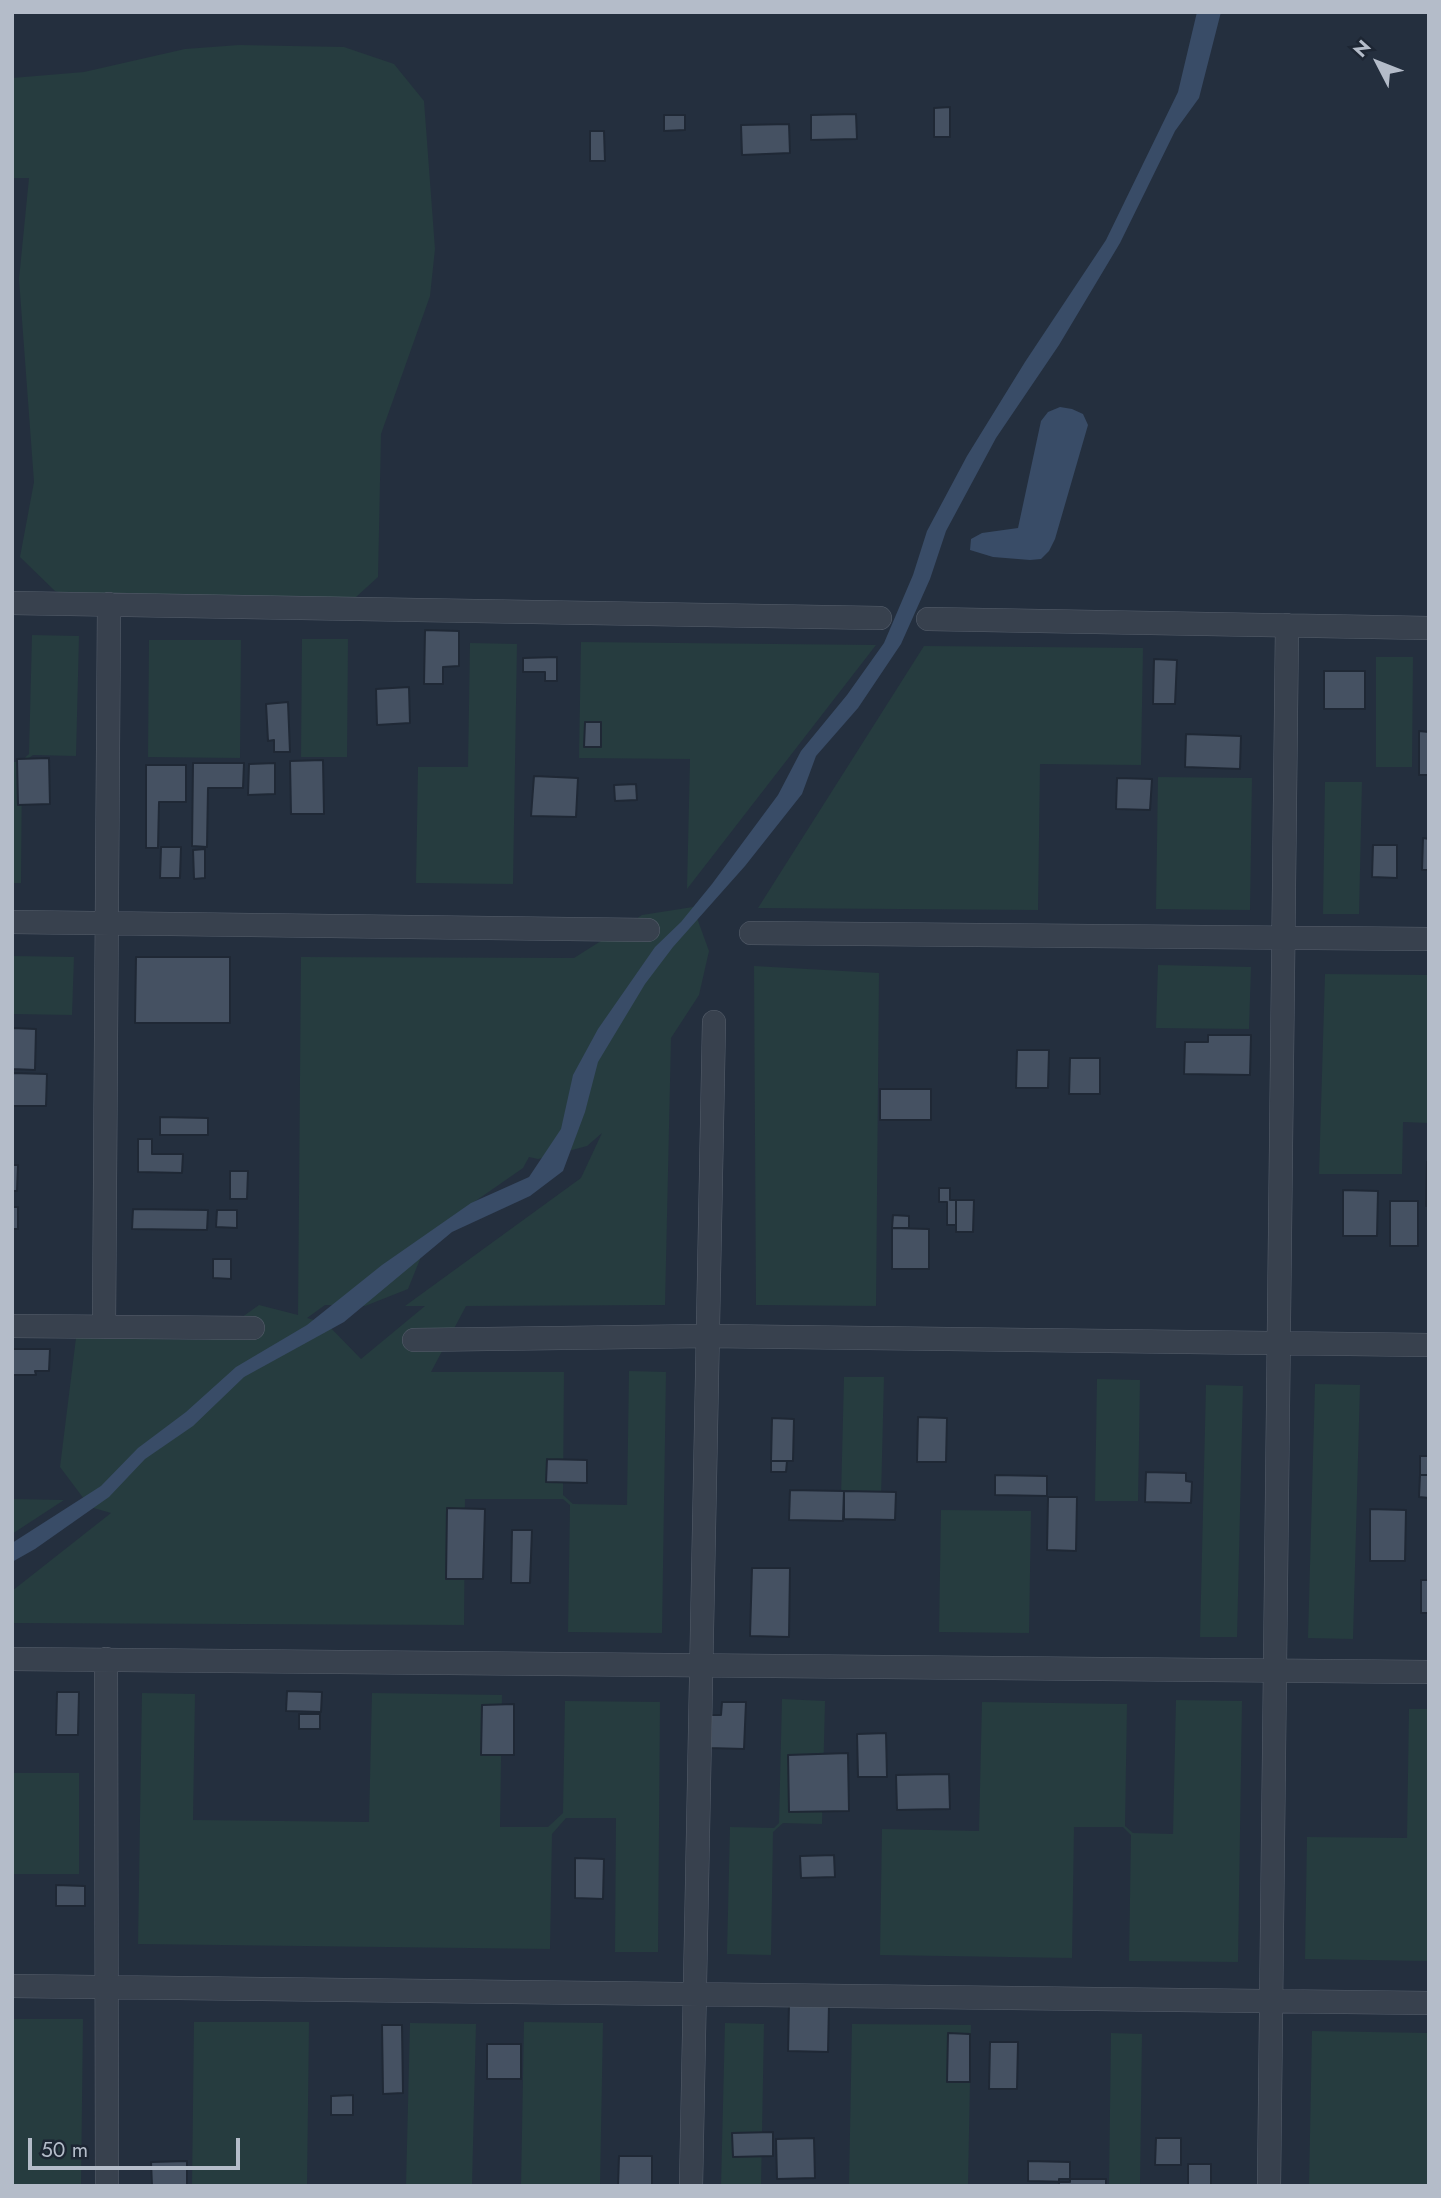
<!DOCTYPE html>
<html>
<head>
<meta charset="utf-8">
<style>
	body { margin:0 }
	#map { position:relative; width:1441px; height:2198px; overflow:hidden; background:#242f3e; font-family:Jost,sans-serif }
	canvas { display:block }
	.frame { position:absolute; inset:0; border:14px solid #b4bcc9; pointer-events:none }
	.north { position:absolute; left:1343px; top:28px; width:70px; height:70px; -webkit-text-stroke:5px #1d2633; paint-order:stroke; rotate:312deg; font-size:19px; font-weight:700; line-height:28px; text-align:center; color:#b4bcc9 }
	.north::after { content:''; display:block; margin:auto; width:24px; height:32px; background:#b4bcc9; clip-path:polygon(50% 0,100% 100%,50% 72%,0 100%) }
	.scale { position:absolute; left:28px; top:2138px; width:212px; height:32px; box-sizing:border-box; border:4px solid #b4bcc9; border-top:0; padding-left:9px; font-size:21px; line-height:24px; white-space:nowrap; color:#b4bcc9; -webkit-text-stroke:5px #1d2633; paint-order:stroke }
</style>
</head>
<body>
<div id="map">
<canvas width="1441" height="2198"></canvas>
<div class="frame"></div>
<div class="north">N</div>
<div class="scale">50 m</div>
</div>
<script>
const c = document.querySelector('canvas').getContext('2d');
c.lineJoin = 'round';
function fill(path, color) {
  c.fillStyle = color;
  c.fill(path, 'evenodd');
}
function poly(rows) {
  const path = new Path2D();
  for (const r of rows) {
    path.moveTo(r[0], r[1]);
    for (let i = 2; i < r.length; i += 2) path.lineTo(r[i], r[i + 1]);
  }
  return path;
}
function strokePath(path, color, width, dash) {
  c.strokeStyle = color;
  c.lineWidth = width;
  c.lineCap = dash ? 'butt' : 'round';
  c.setLineDash(dash || []);
  c.stroke(path);
}
const green = poly([
	[239,45,344,47,394,64,424,101,435,249,430,296,381,434,378,577,345,607,102,605,55,591,20,557,34,482,19,279,29,178,12,178,12,78,84,72,185,49],
	[32,635,79,636,76,756,33,755,22,763,21,883,12,883,12,762,20,762,29,754],
	[302,639,348,639,347,757,301,757],
	[149,640,241,640,240,758,148,757],
	[581,642,876,645,687,889,690,759,579,758],
	[470,643,517,644,513,884,416,883,418,767,468,767],
	[924,646,1143,648,1141,765,1040,764,1038,910,758,908],
	[1376,657,1413,657,1412,767,1376,767],
	[1158,777,1252,778,1250,910,1156,909],
	[1325,782,1362,782,1359,914,1323,914],
	[693,907,709,951,699,995,671,1038,665,1305,466,1306,431,1372,564,1372,563,1495,573,1504,627,1505,629,1371,666,1372,662,1633,568,1632,570,1505,563,1499,465,1499,464,1625,12,1623,12,1591,111,1513,90,1507,60,1467,76,1338,210,1340,259,1305,298,1315,301,957,574,958,642,915],
	[602,1133,581,1178,405,1306,425,1306,361,1359,327,1324,307,1318,325,1305,365,1306,408,1289,431,1232,523,1168,529,1157,538,1159,587,1146],
	[12,956,74,957,72,1015,12,1014],
	[1158,965,1251,967,1249,1029,1156,1028],
	[754,966,879,973,876,1306,756,1305],
	[1325,974,1429,975,1429,1123,1403,1122,1402,1174,1319,1174],
	[844,1377,884,1377,881,1498,841,1497],
	[1097,1379,1140,1380,1138,1501,1095,1501],
	[1315,1384,1360,1385,1353,1639,1308,1638],
	[1206,1385,1243,1386,1237,1637,1200,1637],
	[12,1499,64,1500,12,1534],
	[941,1510,1031,1511,1029,1633,939,1632],
	[142,1693,195,1694,193,1820,369,1822,372,1693,502,1695,500,1827,548,1827,563,1813,565,1701,660,1702,658,1952,615,1952,616,1818,566,1818,552,1834,550,1949,138,1944],
	[782,1699,825,1701,822,1824,783,1823,773,1832,771,1955,727,1954,730,1827,774,1828,779,1823],
	[1176,1700,1242,1701,1238,1962,1129,1961,1131,1835,1123,1827,1074,1827,1072,1958,880,1955,882,1829,979,1831,982,1702,1127,1704,1125,1826,1133,1833,1173,1834],
	[1409,1709,1429,1709,1429,1961,1305,1959,1307,1837,1407,1838],
	[12,1773,79,1773,79,1874,12,1874],
	[12,2019,83,2019,81,2186,12,2186],
	[194,2022,309,2022,307,2186,192,2186],
	[524,2022,603,2023,600,2186,521,2186],
	[410,2023,476,2024,472,2186,406,2186],
	[725,2023,764,2024,761,2186,721,2186],
	[852,2024,971,2025,968,2186,849,2186],
	[1312,2031,1429,2033,1429,2186,1309,2186],
	[1111,2033,1142,2034,1140,2186,1109,2186]
]);
const water = poly([
	[1197,12,1221,12,1199,98,1175,131,1120,243,1059,345,996,438,946,531,930,579,901,644,858,708,816,756,802,794,745,866,673,947,645,984,598,1062,585,1112,563,1171,530,1196,452,1232,344,1322,244,1377,193,1426,145,1459,109,1497,35,1549,12,1562,12,1543,101,1486,138,1448,186,1412,236,1367,307,1325,382,1265,471,1203,529,1177,561,1129,573,1075,598,1029,655,947,681,922,712,884,778,795,801,751,847,695,884,643,913,575,927,531,967,456,1025,362,1106,240,1178,92],
	[1060,407,1072,409,1083,414,1088,425,1055,539,1049,551,1041,559,1030,560,993,557,970,550,971,539,982,533,1018,528,1041,421,1048,412]
]);
const building = poly([
	[950,107,950,137,934,137,934,108,950,107],
	[856,114,857,139,811,140,811,115,856,114],
	[664,115,685,115,685,130,664,131,664,115],
	[789,124,790,153,742,155,741,125,789,124],
	[590,131,604,131,605,161,590,161,590,131],
	[425,630,459,631,459,666,443,667,443,684,424,684,425,630],
	[557,657,557,681,545,681,545,672,523,672,523,658,557,657],
	[1154,659,1177,660,1175,704,1153,704,1154,659],
	[1324,671,1365,671,1365,709,1324,709,1324,671],
	[409,687,410,723,377,725,376,689,409,687],
	[288,702,290,752,274,752,274,740,268,741,266,704,288,702],
	[585,722,601,722,601,747,584,747,585,722],
	[1419,731,1429,732,1429,775,1419,775,1419,731],
	[1186,734,1241,736,1240,769,1185,767,1186,734],
	[49,758,50,804,18,805,17,759,49,758],
	[323,760,324,814,291,814,290,761,323,760],
	[193,763,244,763,243,788,208,788,207,847,192,846,193,763],
	[275,763,275,794,248,795,249,764,275,763],
	[146,765,186,765,186,802,159,802,158,848,146,848,146,765],
	[534,776,578,778,576,817,531,816,534,776],
	[1117,778,1152,779,1150,810,1116,809,1117,778],
	[636,784,637,800,615,801,614,785,636,784],
	[1423,838,1429,839,1429,870,1422,870,1423,838],
	[1373,845,1397,845,1397,878,1372,877,1373,845],
	[161,847,181,847,180,878,160,878,161,847],
	[205,849,205,878,194,879,193,850,205,849],
	[136,957,230,957,230,1023,135,1023,136,957],
	[12,1028,36,1029,35,1070,12,1069,12,1028],
	[1208,1035,1251,1035,1250,1075,1184,1074,1185,1042,1208,1042,1208,1035],
	[1017,1050,1049,1050,1048,1088,1016,1088,1017,1050],
	[1070,1058,1100,1058,1100,1094,1069,1094,1070,1058],
	[12,1073,47,1074,46,1106,12,1106,12,1073],
	[880,1089,931,1089,931,1120,880,1120,880,1089],
	[160,1117,208,1118,208,1135,160,1135,160,1117],
	[138,1139,152,1139,152,1154,183,1154,182,1173,138,1172,138,1139],
	[1427,1162,1429,1162,1429,1206,1426,1206,1427,1162],
	[12,1165,18,1165,17,1191,12,1191,12,1165],
	[230,1171,248,1171,247,1199,230,1199,230,1171],
	[939,1188,950,1188,950,1200,956,1200,956,1225,947,1225,947,1202,939,1202,939,1188],
	[1343,1190,1378,1191,1377,1236,1343,1236,1343,1190],
	[956,1200,974,1200,973,1232,956,1232,956,1200],
	[1390,1201,1418,1201,1418,1246,1390,1246,1390,1201],
	[12,1207,18,1207,18,1229,12,1229,12,1207],
	[133,1209,208,1210,207,1230,132,1229,133,1209],
	[217,1210,237,1210,237,1228,216,1227,217,1210],
	[893,1215,909,1216,909,1228,892,1228,893,1215],
	[892,1228,929,1229,929,1269,892,1269,892,1228],
	[213,1259,231,1259,231,1279,213,1278,213,1259],
	[12,1349,50,1349,49,1371,35,1371,36,1375,12,1375,12,1349],
	[918,1417,947,1418,946,1462,917,1462,918,1417],
	[772,1418,794,1419,793,1461,771,1461,772,1418],
	[1420,1456,1429,1456,1429,1475,1420,1475,1420,1456],
	[547,1459,587,1460,587,1483,546,1482,547,1459],
	[771,1461,787,1461,786,1472,771,1472,771,1461],
	[1146,1472,1186,1473,1186,1481,1192,1482,1191,1503,1145,1502,1146,1472],
	[995,1475,1047,1476,1047,1496,995,1495,995,1475],
	[1420,1475,1429,1475,1429,1498,1419,1497,1420,1475],
	[790,1490,844,1491,843,1521,789,1520,790,1490],
	[844,1491,896,1492,895,1520,844,1519,844,1491],
	[1048,1497,1077,1497,1076,1551,1047,1550,1048,1497],
	[447,1508,485,1509,483,1579,446,1579,447,1508],
	[1370,1509,1406,1510,1405,1561,1370,1561,1370,1509],
	[512,1530,532,1530,530,1583,511,1583,512,1530],
	[752,1568,790,1568,789,1637,750,1636,752,1568],
	[1421,1580,1429,1580,1429,1613,1421,1613,1421,1580],
	[287,1691,322,1692,321,1712,286,1711,287,1691],
	[57,1692,79,1692,78,1735,56,1735,57,1692],
	[722,1702,746,1702,744,1749,708,1748,709,1715,721,1715,722,1702],
	[514,1704,514,1755,481,1755,482,1705,514,1704],
	[299,1714,320,1714,320,1729,299,1729,299,1714],
	[886,1733,887,1777,858,1777,857,1734,886,1733],
	[848,1753,849,1811,789,1812,788,1755,848,1753],
	[949,1774,950,1809,897,1810,896,1775,949,1774],
	[834,1855,835,1877,801,1878,800,1856,834,1855],
	[575,1858,604,1859,603,1899,575,1898,575,1858],
	[56,1885,85,1886,85,1906,56,1906,56,1885],
	[789,2004,829,2004,828,2052,788,2051,789,2004],
	[382,2025,402,2025,403,2093,383,2094,382,2025],
	[948,2033,970,2034,970,2082,947,2082,948,2033],
	[990,2042,1018,2042,1017,2089,989,2089,990,2042],
	[487,2044,521,2044,521,2079,487,2079,487,2044],
	[353,2095,353,2115,331,2115,331,2096,353,2095],
	[773,2132,773,2156,733,2157,732,2133,773,2132],
	[814,2138,815,2178,777,2179,776,2139,814,2138],
	[1156,2138,1181,2138,1181,2165,1155,2165,1156,2138],
	[619,2156,652,2156,652,2186,618,2186,619,2156],
	[187,2161,187,2186,152,2186,151,2162,187,2161],
	[1028,2161,1070,2162,1070,2182,1028,2181,1028,2161],
	[1188,2164,1211,2164,1211,2186,1188,2186,1188,2164],
	[1059,2179,1106,2179,1106,2186,1059,2186,1059,2179]
]);
const street = poly([
	[12,603,880,618],
	[928,619,1429,628],
	[12,922,648,930],
	[751,933,1429,939],
	[12,1326,253,1328],
	[104,1327,109,604],
	[414,1340,708,1336,1429,1345],
	[12,1659,1429,1672],
	[106,1659,107,2186],
	[12,1986,1429,2003],
	[691,2186,714,1022],
	[1269,2186,1287,625]
]);
fill(green, '#263c3f');
fill(water, '#394c67');
fill(building, '#455162');
strokePath(building, '#1f2835', 2);
strokePath(street, '#565f6c', 24);
strokePath(street, '#38414e', 23);
</script>
</body>
</html>
